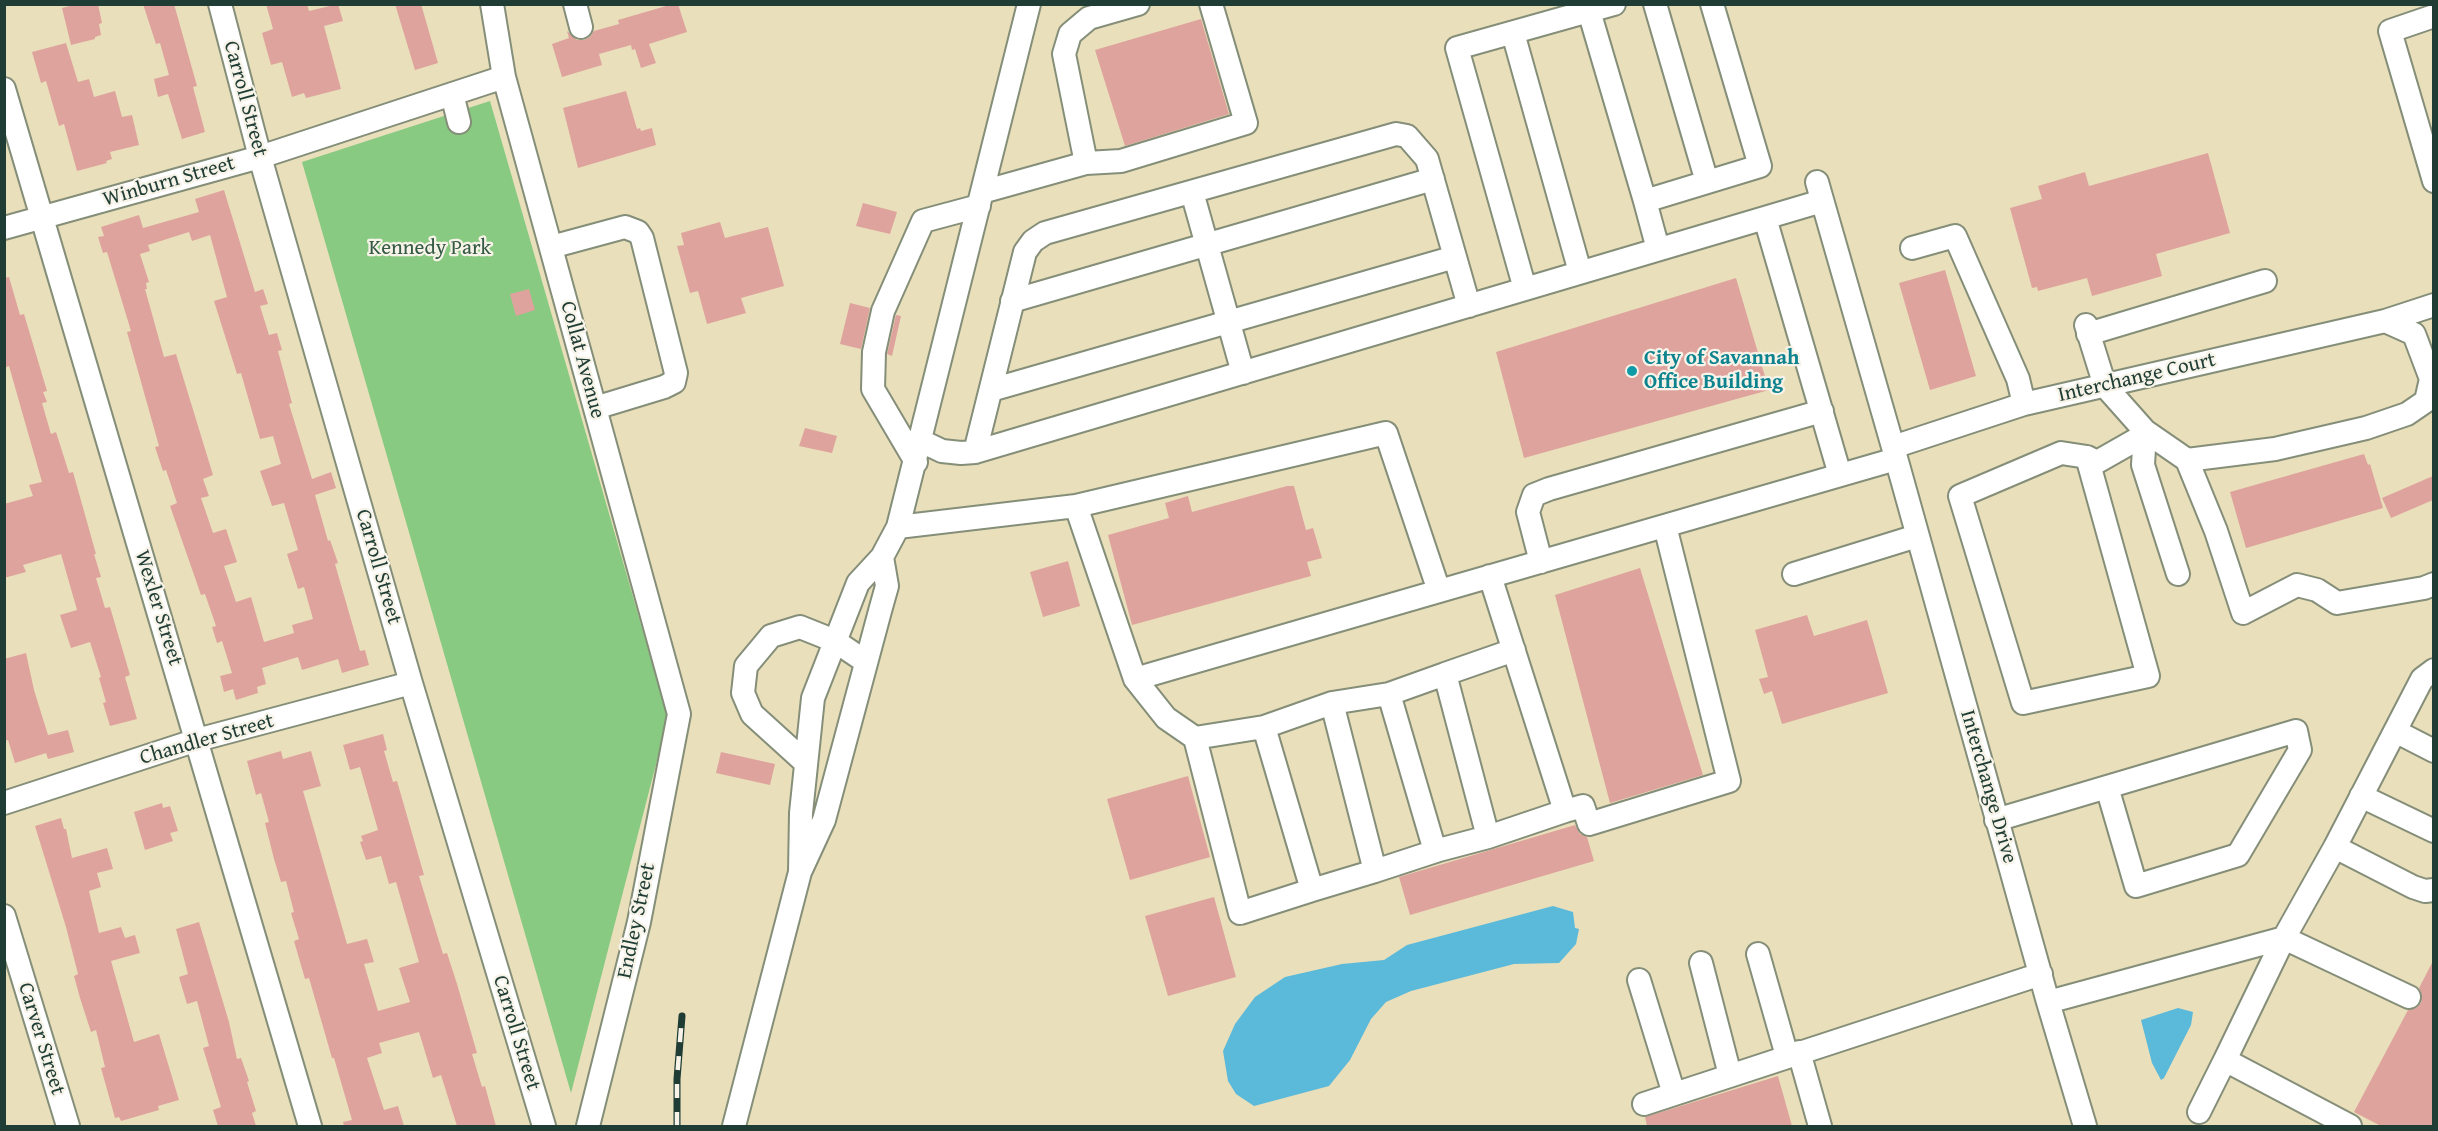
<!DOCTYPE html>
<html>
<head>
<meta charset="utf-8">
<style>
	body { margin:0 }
	#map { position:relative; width:2438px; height:1131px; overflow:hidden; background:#e9dfbb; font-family:"Gentium Book Plus",serif }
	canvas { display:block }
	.frame { position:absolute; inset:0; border:6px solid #1f3d34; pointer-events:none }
</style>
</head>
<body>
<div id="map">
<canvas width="2438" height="1131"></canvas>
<div class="frame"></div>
</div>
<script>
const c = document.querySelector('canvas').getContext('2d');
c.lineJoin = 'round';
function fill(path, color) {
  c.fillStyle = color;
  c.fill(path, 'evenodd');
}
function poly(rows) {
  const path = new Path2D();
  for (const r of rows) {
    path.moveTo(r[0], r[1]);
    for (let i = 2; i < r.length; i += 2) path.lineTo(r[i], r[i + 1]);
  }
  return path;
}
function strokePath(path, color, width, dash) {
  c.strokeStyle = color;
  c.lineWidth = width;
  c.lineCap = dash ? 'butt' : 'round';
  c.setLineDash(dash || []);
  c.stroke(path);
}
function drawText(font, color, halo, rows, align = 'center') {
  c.font = font + ' "Gentium Book Plus",serif';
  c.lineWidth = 4.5;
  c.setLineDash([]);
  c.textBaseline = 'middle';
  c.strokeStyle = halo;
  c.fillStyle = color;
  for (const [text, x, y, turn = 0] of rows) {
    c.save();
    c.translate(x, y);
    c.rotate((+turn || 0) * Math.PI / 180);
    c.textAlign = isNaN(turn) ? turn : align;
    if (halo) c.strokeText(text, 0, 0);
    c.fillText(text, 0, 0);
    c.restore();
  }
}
const green = poly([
	[490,101,668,718,571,1093,302,162]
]);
const water = poly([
	[1553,906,1573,912,1575,928,1579,929,1576,944,1559,963,1514,964,1411,991,1386,1002,1371,1019,1350,1060,1329,1086,1254,1106,1236,1094,1228,1081,1223,1051,1235,1024,1255,997,1285,977,1342,964,1384,960,1407,945],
	[2178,1008,2193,1012,2191,1025,2164,1078,2161,1080,2152,1063,2141,1020]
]);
const building = poly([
	[77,4,98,4,102,23,99,24,101,35,95,37,95,39,71,45,62,8],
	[143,4,174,4,197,86,193,87,205,132,182,139,168,94,158,97,154,79,169,75,160,43,156,44],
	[266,4,307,4,309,11,338,4,343,21,324,26,341,89,306,98,304,93,292,97,282,62,271,65,262,33,273,29],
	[395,4,421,4,438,63,415,70],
	[673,4,678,4,687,32,649,44,656,63,641,68,635,49,632,50,631,45,599,54,602,65,562,77,552,44,569,38,567,31,577,40,584,40,590,37,594,31,619,24,618,20],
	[1201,19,1229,114,1125,146,1095,50],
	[66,43,78,82,89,79,94,97,115,91,122,117,132,115,139,145,110,152,112,159,106,161,107,163,77,171,64,124,59,126,46,81,41,83,32,52],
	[626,91,637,129,640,128,641,131,652,128,656,145,578,168,563,108],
	[2208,153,2230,233,2156,254,2162,276,2152,279,2092,296,2087,278,2038,291,2037,287,2032,288,2010,208,2042,199,2038,186,2085,172,2089,186],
	[224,190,255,292,263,289,268,304,260,306,269,335,277,333,282,350,278,351,292,403,289,404,312,479,331,472,336,488,315,495,328,541,330,540,338,563,335,564,360,651,365,650,369,665,342,673,338,659,302,670,298,657,262,668,266,684,257,687,258,693,236,700,233,689,224,692,220,676,232,673,222,641,217,643,212,627,216,626,205,594,201,595,170,506,177,503,166,470,163,471,155,447,159,446,127,332,131,331,107,252,103,253,98,237,104,236,101,227,139,215,143,228,199,212,195,199],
	[189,232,192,241,210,235,227,297,214,301,237,374,241,373,260,439,273,436,281,464,260,471,272,506,284,503,298,550,287,554,298,589,304,587,313,619,292,625,294,633,264,642,251,597,236,602,224,566,237,562,226,529,213,533,201,498,209,496,203,479,213,475,176,354,164,357,145,289,147,289,146,283,149,282,140,254,150,251,148,245],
	[863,203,897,212,890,234,856,226],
	[720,222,725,238,768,227,784,286,741,298,746,313,707,324,698,291,690,293,677,246,684,245,681,233],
	[1945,270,1976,376,1930,390,1899,283],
	[9,277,20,315,24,314,47,391,43,392,47,402,42,403,51,434,56,432,69,473,73,472,96,554,94,554,101,577,96,578,105,608,110,607,130,675,125,677,137,719,110,726,103,703,106,702,99,678,101,677,90,642,71,648,60,615,77,610,61,554,23,565,26,572,4,578,4,504,33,496,29,485,42,482,9,366,4,368,4,278],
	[1736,278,1769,390,1524,458,1496,352],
	[529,289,535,310,516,316,510,294],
	[850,303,870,308,861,349,840,344],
	[896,315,901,316,892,356,887,354],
	[805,428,837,436,832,453,799,446],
	[2364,454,2368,465,2370,464,2383,508,2246,548,2230,492],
	[2433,476,2433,500,2391,518,2382,498],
	[1287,486,1294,486,1306,530,1313,528,1322,558,1307,562,1311,576,1132,625,1108,535,1169,518,1165,503,1188,496,1192,512],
	[1068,561,1080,606,1043,617,1030,572],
	[1640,568,1703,775,1610,803,1555,595],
	[1807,615,1814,636,1867,620,1888,693,1782,724,1772,691,1764,694,1759,679,1768,677,1755,630],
	[26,653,34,690,48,735,68,730,74,752,48,759,46,753,15,763,8,740,4,741,4,659],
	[383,734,387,750,384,751,393,782,397,781,424,875,419,876,443,954,447,953,457,984,477,1053,472,1054,482,1087,485,1086,496,1126,457,1126,441,1075,433,1078,419,1032,379,1043,382,1053,367,1058,384,1110,398,1106,404,1126,344,1126,343,1122,352,1120,334,1058,332,1058,309,978,305,979,294,941,299,939,291,913,294,912,286,881,281,882,274,859,265,823,269,822,261,793,256,795,247,761,281,751,283,759,311,751,321,786,303,791,347,944,367,939,374,962,364,964,378,1011,410,1002,399,968,419,962,396,882,389,884,381,856,366,860,360,842,363,841,361,836,378,830,360,767,350,770,343,745],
	[721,752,775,764,770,785,716,773],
	[1188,776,1210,857,1130,880,1107,799],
	[162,803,163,808,170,806,178,831,170,833,173,841,145,850,134,812],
	[61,818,64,829,66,829,72,858,107,848,113,869,97,873,101,887,89,891,99,933,121,927,125,938,135,935,140,953,111,961,134,1042,159,1034,179,1100,158,1106,159,1110,121,1121,119,1117,115,1118,101,1068,105,1067,96,1030,91,1032,80,998,74,976,78,974,66,927,35,826],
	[1575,825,1580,834,1587,837,1594,861,1410,915,1399,877],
	[1214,897,1236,977,1168,996,1145,916],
	[199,922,229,1022,237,1059,241,1058,249,1081,247,1082,256,1111,252,1113,256,1126,218,1126,213,1110,221,1107,203,1048,209,1046,197,1001,187,1004,179,977,188,974,176,929],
	[2433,961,2433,1126,2381,1126,2354,1112,2408,1010,2416,1008,2421,1003,2422,995,2419,988],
	[1778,1076,1792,1126,1647,1126,1645,1117]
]);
const minor = poly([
	[220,4,260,157,411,683,544,1126],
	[492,4,504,77,679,714,639,922,588,1126],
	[575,4,581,27],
	[1655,4,1707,182],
	[1589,11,1645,201],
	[2434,16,2390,31,2434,181],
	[1513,33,1580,272],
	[4,89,310,1126],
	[452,94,459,122],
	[1086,163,1064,54,1070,34,1089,18,1138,4],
	[1817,182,1893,447,2048,1002,2085,1126],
	[982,192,1086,163,1121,161,1246,123,1211,4],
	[1192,192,1243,373],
	[1765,218,1840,475],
	[4,228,260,157,504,77],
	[551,247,625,227,638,232,642,238,676,373,674,382,664,387,595,408],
	[1912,248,1955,236,2018,379,2024,404],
	[1658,249,1645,201,1760,166,1712,4],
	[1525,289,1457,48,1614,4],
	[1012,301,1433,179],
	[2086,325,2105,386,2145,431,2187,460,2275,449,2366,428,2407,414,2426,401,2431,379,2414,334,2385,321],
	[2088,334,2265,281],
	[991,390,1455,257],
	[2145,431,2143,465,2178,574],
	[921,441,942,451,961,453,975,452,1822,201],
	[1893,447,2024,404,2385,321,2434,305],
	[975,452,1025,252,1033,241,1045,233,1396,134,1407,136,1427,159,1469,306],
	[2087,457,2148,676,2023,703,1960,496,2061,453,2087,457,2097,462,2148,433],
	[2187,460,2216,531,2243,613,2297,585,2317,590,2337,603,2424,588,2434,584],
	[916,462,873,389,874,352,883,311,923,221,979,206],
	[1076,506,1386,433,1439,591],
	[898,527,1076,506,1135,679,1896,459],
	[1541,562,1528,512,1534,495,1549,489,1822,411],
	[1794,574,1917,536],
	[1490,576,1565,811,1583,806,1589,824,1729,781,1665,526],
	[1514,650,1445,674,1488,837,1565,811],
	[1445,674,1389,694,1435,851,1488,837],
	[1135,679,1166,718,1195,738],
	[1389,694,1332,703,1375,871,1439,850],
	[1332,703,1264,727,1312,890,1375,871],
	[1264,727,1195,738,1240,913,1312,890],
	[2395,731,2434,751],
	[806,763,752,714,743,693,746,666,771,636,800,627,835,641,866,662],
	[2361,796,2434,831],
	[4,803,197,740,411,683],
	[1996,820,2107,787,2136,886,2238,855,2300,750,2296,731,2107,787],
	[2335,847,2413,887,2425,891,2434,890],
	[800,872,801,813,813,698,858,583,882,557,898,527,1029,4],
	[4,916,68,1126],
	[1758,954,1787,1056],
	[1701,963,1730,1075],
	[1639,980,1674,1094],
	[2048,1002,2284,938,2409,997],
	[1799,1052,1820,1126],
	[1644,1104,2041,974],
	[2199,1112,2225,1060],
	[734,1126,800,872,824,820,880,611,887,586,882,557],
	[2350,1126,2225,1060,2284,938,2335,847,2422,679,2434,670]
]);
const rail = poly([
	[677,1126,677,1079,682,1016]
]);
const markers = [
	[1632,371,6,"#0f9aa8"]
];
const streetNames = [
	["Carroll Street",245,99,75],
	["Winburn Street",169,182,-16],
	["Collat Avenue",582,360,75],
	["Interchange Court",2137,378,-13],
	["Carroll Street",378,567,74],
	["Wexler Street",158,608,73],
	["Chandler Street",207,740,-16],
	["Interchange Drive",1988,787,74],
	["Endley Street",637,921,-78],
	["Carroll Street",516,1033,73],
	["Carver Street",41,1039,73]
];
const parkNames = [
	["Kennedy Park",430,249]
];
const cultureNames = [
	["City of Savannah",1644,359],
	["Office Building",1644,383]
];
fill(green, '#89ca82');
fill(water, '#5bb9d9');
fill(building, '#dfa39d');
strokePath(minor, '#848e78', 26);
strokePath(minor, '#fff', 22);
strokePath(rail, '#1f3d34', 7);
strokePath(rail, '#f7f3e8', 4.5, [14]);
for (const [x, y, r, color] of markers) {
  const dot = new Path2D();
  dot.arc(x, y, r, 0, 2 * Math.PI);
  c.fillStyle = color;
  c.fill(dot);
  strokePath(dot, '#f7f3e8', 2);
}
drawText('21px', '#1f3d34', '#f7f3e8', streetNames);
drawText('21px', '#345944', '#f7f3e8', parkNames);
drawText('bold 21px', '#0d838f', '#f7f3e8', cultureNames, 'left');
</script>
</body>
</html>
